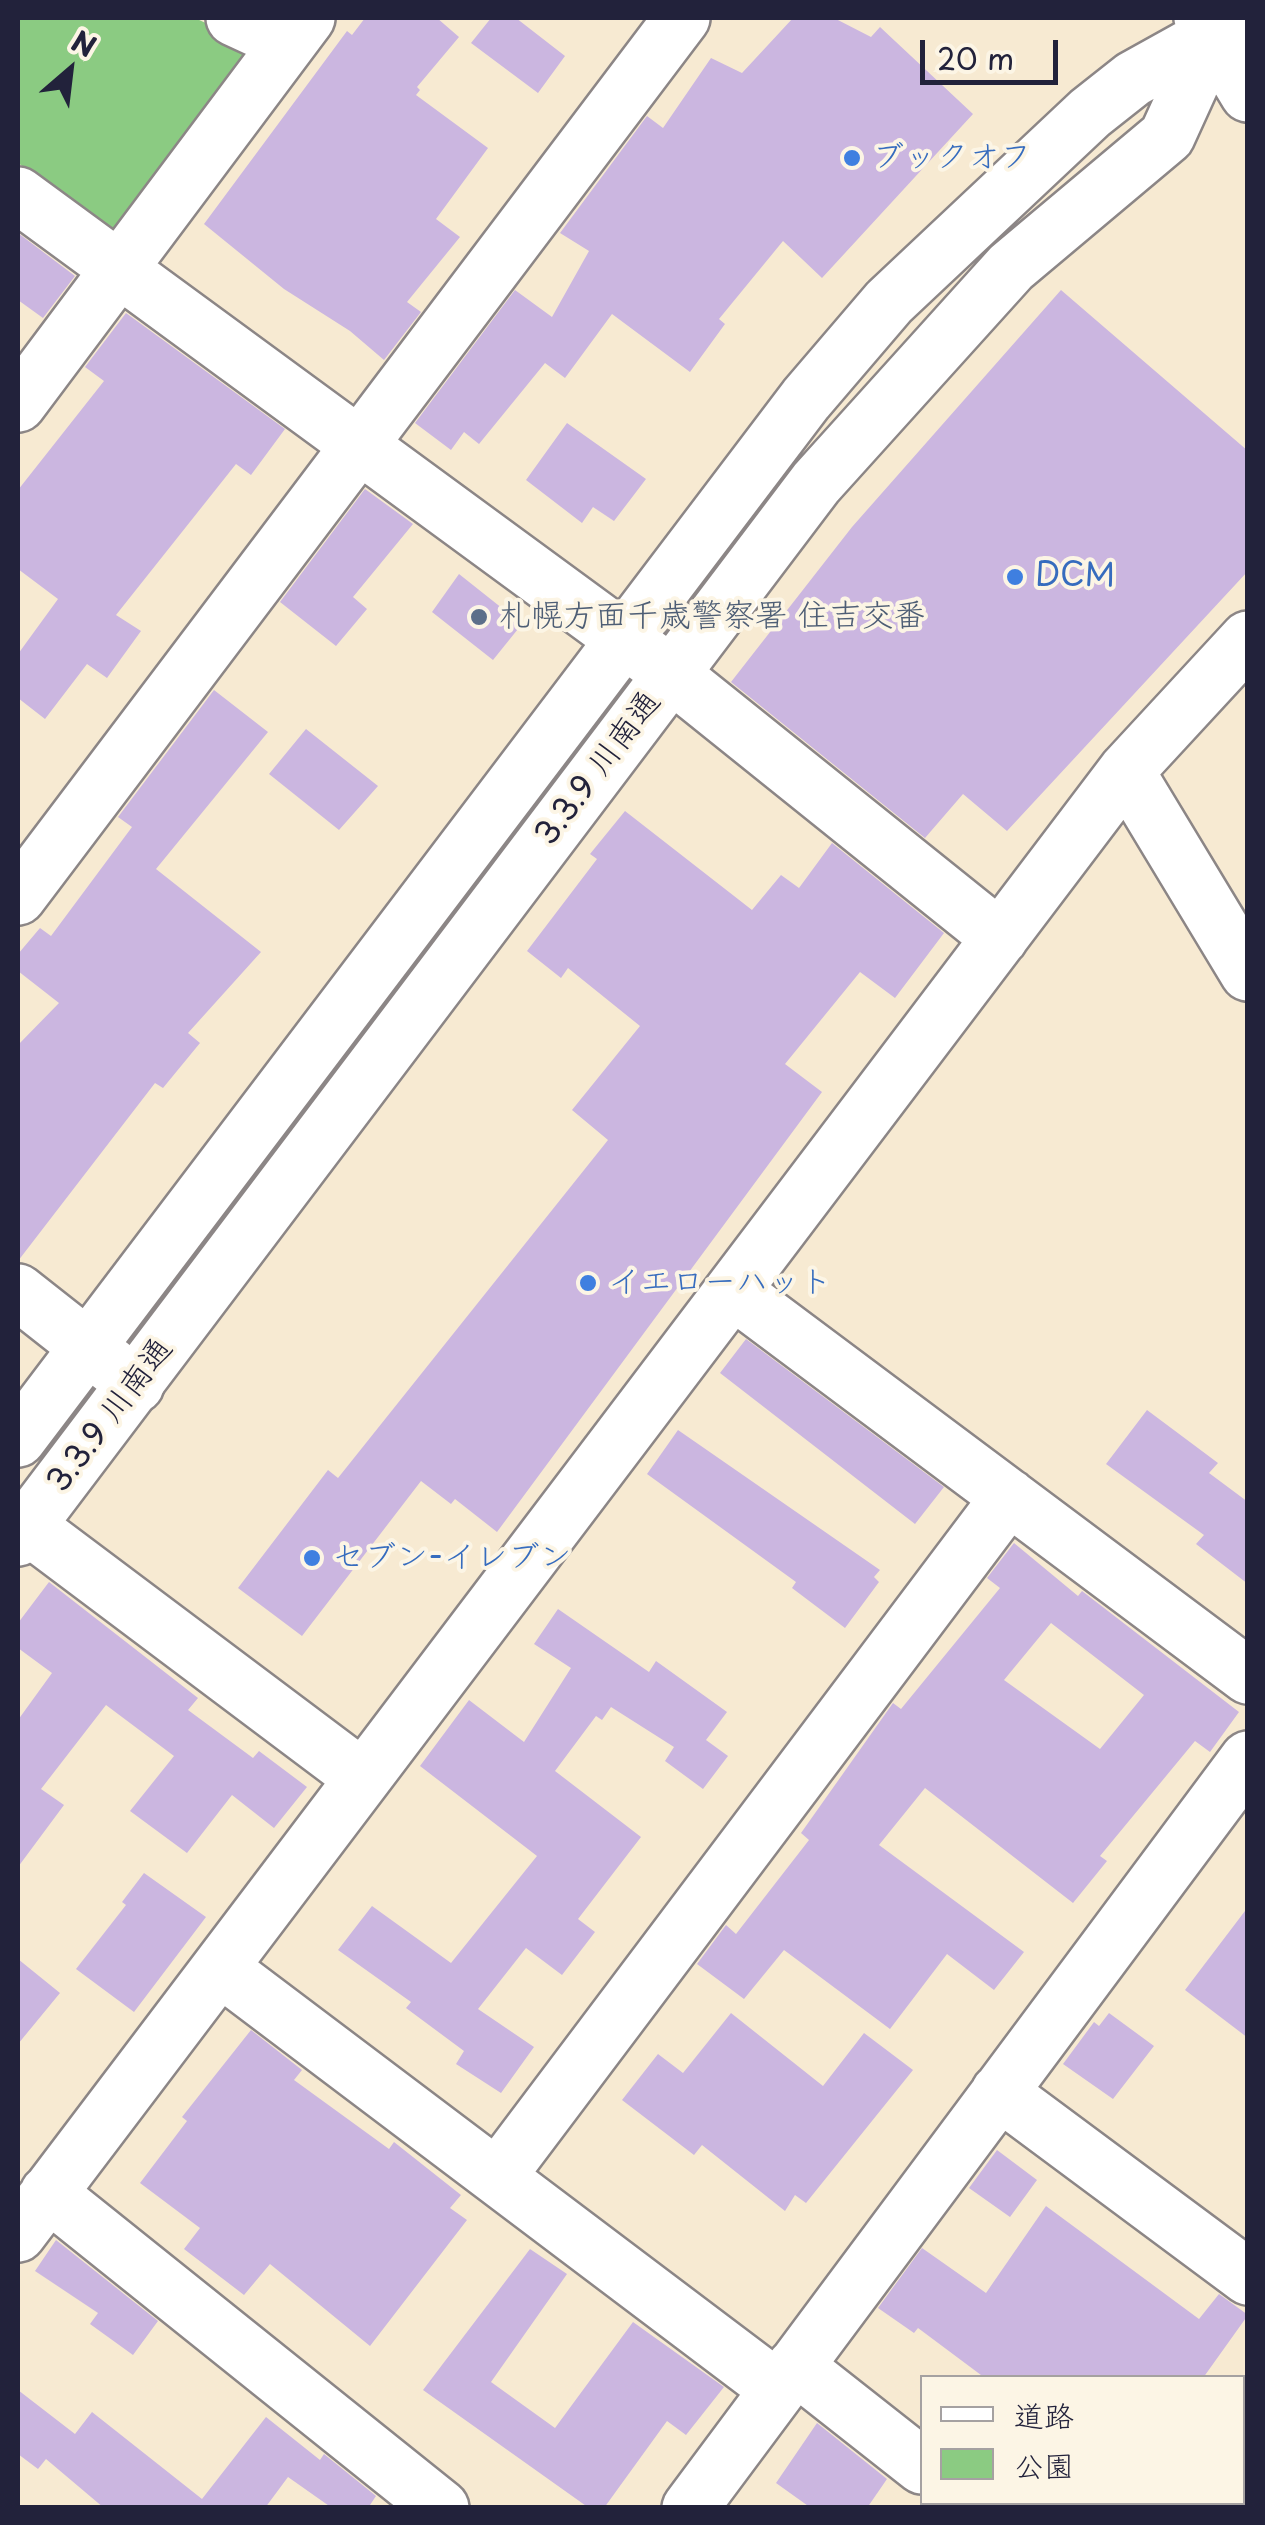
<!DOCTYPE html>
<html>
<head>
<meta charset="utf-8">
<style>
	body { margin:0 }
	#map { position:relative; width:1265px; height:2525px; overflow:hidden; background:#f7ead2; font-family:"Playpen Sans","Klee One",sans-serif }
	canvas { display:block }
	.frame { position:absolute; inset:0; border:20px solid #22223b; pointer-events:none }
	.legend { position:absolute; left:920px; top:2375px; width:325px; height:130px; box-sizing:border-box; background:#fcf5e5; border:2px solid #a5a1a1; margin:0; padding:12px 18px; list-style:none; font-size:30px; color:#22223b }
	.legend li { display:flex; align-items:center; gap:20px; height:50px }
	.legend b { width:50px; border:2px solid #a5a1a1 }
	.north { position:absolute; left:20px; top:20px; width:100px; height:100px; -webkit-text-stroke:8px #fcf5e5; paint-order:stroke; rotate:28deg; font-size:28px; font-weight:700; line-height:40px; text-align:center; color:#22223b }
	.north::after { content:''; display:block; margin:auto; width:35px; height:45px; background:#22223b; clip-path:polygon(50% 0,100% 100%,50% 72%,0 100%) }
	.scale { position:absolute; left:920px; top:40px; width:138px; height:45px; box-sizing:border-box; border:5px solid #22223b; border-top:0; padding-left:12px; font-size:30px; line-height:35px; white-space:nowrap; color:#22223b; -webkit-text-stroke:8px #fcf5e5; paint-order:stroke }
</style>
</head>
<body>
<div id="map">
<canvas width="1265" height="2525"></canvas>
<div class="frame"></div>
<ul class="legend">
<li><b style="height:12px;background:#fff"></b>道路</li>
<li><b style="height:28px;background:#8bcb82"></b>公園</li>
</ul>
<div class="north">N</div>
<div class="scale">20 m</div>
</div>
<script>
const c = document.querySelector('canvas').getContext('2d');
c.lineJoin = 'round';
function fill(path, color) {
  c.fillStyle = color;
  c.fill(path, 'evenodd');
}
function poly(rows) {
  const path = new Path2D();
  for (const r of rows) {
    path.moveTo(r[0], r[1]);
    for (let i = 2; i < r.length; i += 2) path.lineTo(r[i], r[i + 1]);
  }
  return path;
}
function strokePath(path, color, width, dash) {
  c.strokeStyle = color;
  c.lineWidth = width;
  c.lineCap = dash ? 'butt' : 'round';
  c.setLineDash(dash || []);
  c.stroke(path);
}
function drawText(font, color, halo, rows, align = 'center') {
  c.font = font + ' "Playpen Sans","Klee One",sans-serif';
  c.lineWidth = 8;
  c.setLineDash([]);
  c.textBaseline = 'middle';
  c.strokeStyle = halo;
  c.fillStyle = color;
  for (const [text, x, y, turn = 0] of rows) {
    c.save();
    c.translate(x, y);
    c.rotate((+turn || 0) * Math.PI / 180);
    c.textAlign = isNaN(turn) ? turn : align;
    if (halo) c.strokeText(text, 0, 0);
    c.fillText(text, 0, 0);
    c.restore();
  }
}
const green = poly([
	[18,18,195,18,256,47,118,234,18,163]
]);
const building = poly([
	[365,18,437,18,459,37,417,87,420,90,416,95,488,148,436,219,460,237,407,302,421,312,384,360,350,331,284,289,204,224,347,31,352,35],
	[491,18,516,18,565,56,538,93,471,43],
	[793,18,834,18,871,37,880,27,973,114,822,278,783,241,719,319,725,324,690,372,612,314,565,378,545,363,479,444,464,432,451,450,415,423,515,290,552,317,589,251,560,233,647,116,663,128,711,58,742,73],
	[18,233,75,276,43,318,18,300],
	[1061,290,1248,451,1248,571,1007,831,963,794,925,838,731,682,852,527],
	[126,313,285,429,251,475,236,464,116,615,141,631,107,678,87,664,45,719,18,698,18,654,58,599,18,569,18,490,104,381,85,367],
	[567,423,646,479,614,521,593,507,582,523,526,480],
	[365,489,413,524,353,597,367,609,336,646,280,602],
	[459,574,522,624,493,660,432,612],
	[214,690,268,732,156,869,261,952,188,1033,200,1043,163,1088,155,1083,18,1261,18,1045,59,1003,18,971,18,954,40,928,51,936,132,827,118,817],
	[306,729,378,786,339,830,269,774],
	[625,811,752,910,781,875,799,888,832,843,944,933,895,998,860,972,785,1064,822,1092,497,1532,455,1499,451,1504,421,1481,302,1636,238,1588,328,1470,338,1478,608,1140,572,1110,640,1026,568,968,561,978,527,951,597,859,590,854],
	[746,1339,944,1487,915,1524,720,1373],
	[1147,1410,1218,1463,1209,1473,1248,1502,1248,1584,1196,1544,1204,1535,1106,1464],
	[678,1430,880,1570,874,1577,879,1582,845,1628,792,1588,796,1582,647,1474],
	[1014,1543,1078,1596,1082,1591,1239,1712,1210,1752,1195,1741,1100,1856,1107,1861,1073,1903,925,1788,879,1845,1024,1952,994,1990,947,1954,890,2029,784,1950,744,1999,697,1964,726,1925,736,1934,809,1840,801,1833,893,1703,901,1709,1000,1588,987,1578],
	[1051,1623,1144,1695,1100,1749,1004,1680],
	[49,1582,198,1698,188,1710,253,1758,259,1751,307,1787,274,1828,232,1795,187,1853,130,1811,174,1756,106,1705,41,1789,64,1805,18,1867,18,1720,52,1673,18,1648,18,1623],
	[558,1609,649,1672,656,1661,727,1712,706,1740,728,1756,703,1789,665,1761,674,1747,611,1707,602,1720,596,1716,555,1771,641,1837,578,1919,595,1932,562,1975,526,1948,478,2009,534,2047,501,2093,456,2064,464,2051,406,2008,411,2002,338,1950,372,1906,451,1963,537,1856,420,1766,469,1700,524,1742,571,1668,534,1644],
	[144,1873,206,1917,134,2012,76,1969,126,1905,122,1902],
	[1248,1907,1248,2038,1185,1990],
	[18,1959,60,1993,18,2044],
	[731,2013,823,2086,864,2033,913,2070,806,2203,795,2195,785,2211,702,2145,694,2155,622,2100,658,2054,683,2073],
	[1109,2013,1154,2046,1113,2099,1063,2064,1094,2022,1099,2026],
	[251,2030,302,2070,294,2080,389,2149,394,2142,461,2195,450,2208,467,2220,370,2346,270,2264,244,2295,184,2249,200,2228,140,2183,187,2121,182,2117],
	[997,2150,1037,2180,1010,2217,969,2188],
	[1046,2206,1199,2319,1219,2294,1248,2315,1203,2378,985,2378,918,2328,914,2333,878,2308,922,2248,986,2293],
	[56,2240,158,2321,133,2355,90,2324,98,2313,35,2271],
	[530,2249,567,2274,491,2382,555,2428,633,2322,724,2387,686,2435,667,2421,604,2508,589,2508,423,2390],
	[18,2390,75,2434,92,2412,202,2499,266,2417,320,2460,324,2454,376,2496,368,2508,332,2508,288,2477,265,2508,104,2508,46,2459,38,2469,18,2454],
	[817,2423,887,2479,867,2508,811,2508,776,2483]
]);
const minor = poly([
	[234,18,288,43],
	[18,195,670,673,1000,938],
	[18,404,307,18],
	[1126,771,1248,973],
	[18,897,682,18],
	[733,1291,1248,1676],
	[18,1292,136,1385],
	[18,1519,363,1778],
	[220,1968,778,2389],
	[999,2092,1248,2277],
	[497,2177,1009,1497],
	[48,2193,441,2508],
	[18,2234,1126,771,1248,639],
	[795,2366,922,2466],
	[970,2502,976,2508],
	[690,2508,1248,1759]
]);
const tertiary = poly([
	[1202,18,1248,94],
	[18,1439,806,399,889,302,1090,113,1133,79,1223,29],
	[18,1538,816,483,1011,267,1167,136,1213,35]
]);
const markers = [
	[852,158,10,"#3f7fe0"],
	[1015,577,10,"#3f7fe0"],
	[479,617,10,"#5c6f8a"],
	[588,1283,10,"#3f7fe0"],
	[312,1558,10,"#3f7fe0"]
];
const shopNames = [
	["ブックオフ",872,158],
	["DCM",1035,577],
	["イエローハット",608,1283],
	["セブン-イレブン",332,1558]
];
const serviceNames = [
	["札幌方面千歳警察署 住吉交番",499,617]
];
const streetNames = [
	["3.3.9 川南通",599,769,-53],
	["3.3.9 川南通",111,1416,-53]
];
fill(green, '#8bcb82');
fill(building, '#cbb6e0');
strokePath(minor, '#8c8686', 60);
strokePath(tertiary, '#8c8686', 60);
strokePath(minor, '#fff', 55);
strokePath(tertiary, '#fff', 55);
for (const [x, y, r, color] of markers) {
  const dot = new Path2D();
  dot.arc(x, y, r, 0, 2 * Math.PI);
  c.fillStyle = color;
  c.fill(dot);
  strokePath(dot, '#fcf5e5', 4);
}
drawText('32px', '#366cbe', '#fcf5e5', shopNames, 'left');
drawText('32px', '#4e5e75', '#fcf5e5', serviceNames, 'left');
drawText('32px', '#22223b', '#fcf5e5', streetNames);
</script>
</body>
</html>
